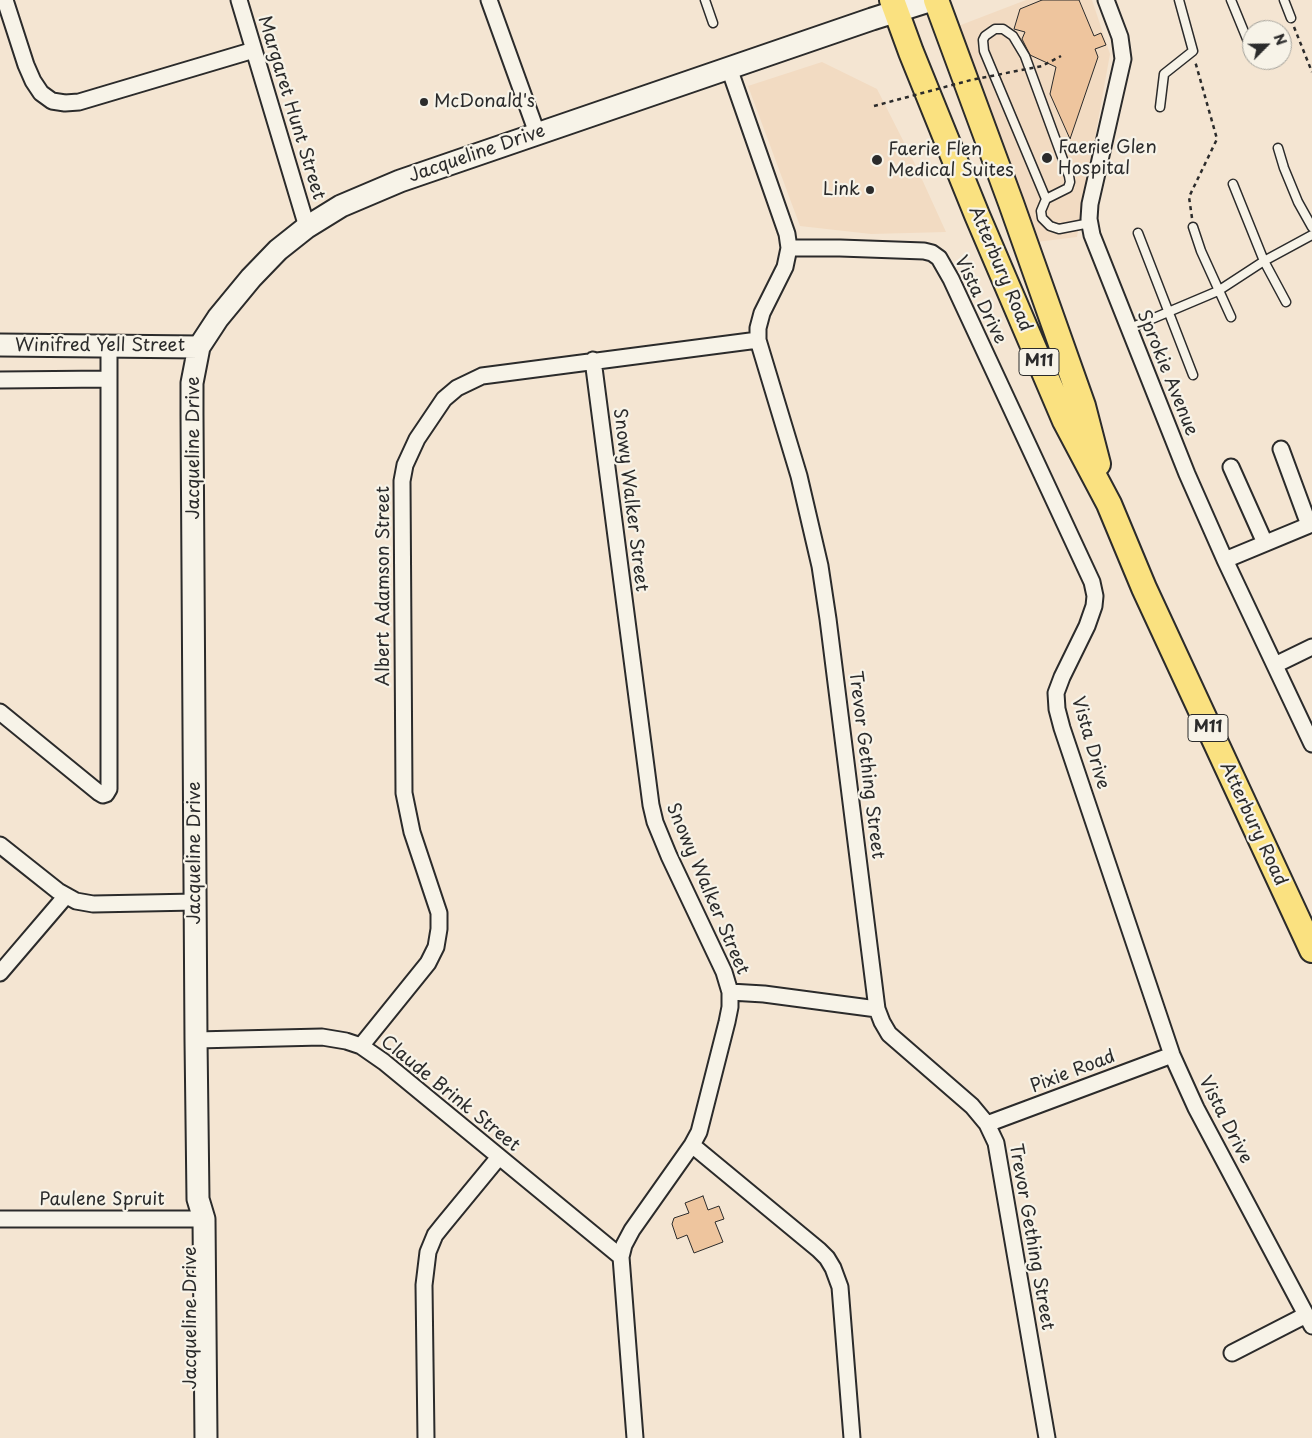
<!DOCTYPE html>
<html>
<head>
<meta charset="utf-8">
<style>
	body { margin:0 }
	#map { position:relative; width:1312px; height:1438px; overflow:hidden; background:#f4e5d2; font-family:"Playpen Sans",sans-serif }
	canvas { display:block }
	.north { position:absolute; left:1242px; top:20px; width:50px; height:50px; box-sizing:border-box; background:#f7f3e8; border:1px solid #a5a39c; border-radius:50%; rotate:67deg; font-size:14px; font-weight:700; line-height:20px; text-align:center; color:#2b2b2b }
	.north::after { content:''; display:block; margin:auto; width:18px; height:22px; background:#2b2b2b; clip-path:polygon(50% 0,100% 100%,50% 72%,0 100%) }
</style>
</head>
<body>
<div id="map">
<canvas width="1312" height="1438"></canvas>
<div class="north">N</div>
</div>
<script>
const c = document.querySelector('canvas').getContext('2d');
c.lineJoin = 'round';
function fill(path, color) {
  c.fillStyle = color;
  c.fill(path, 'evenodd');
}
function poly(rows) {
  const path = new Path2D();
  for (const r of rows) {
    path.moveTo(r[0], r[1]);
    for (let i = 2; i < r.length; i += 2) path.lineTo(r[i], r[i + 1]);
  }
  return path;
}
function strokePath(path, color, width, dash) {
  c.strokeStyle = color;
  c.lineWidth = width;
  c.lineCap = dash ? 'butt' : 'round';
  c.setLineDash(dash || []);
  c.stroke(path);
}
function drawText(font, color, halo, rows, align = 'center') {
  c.font = font + ' "Playpen Sans",sans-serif';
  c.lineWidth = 4.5;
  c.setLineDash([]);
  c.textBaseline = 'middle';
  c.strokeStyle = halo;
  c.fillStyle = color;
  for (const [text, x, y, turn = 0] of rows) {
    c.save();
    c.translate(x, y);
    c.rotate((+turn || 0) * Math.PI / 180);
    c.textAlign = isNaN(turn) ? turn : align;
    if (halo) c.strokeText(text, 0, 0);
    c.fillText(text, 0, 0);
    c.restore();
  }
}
const built = poly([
	[1026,0,1092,0,1110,54,1077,237,1036,242,953,28],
	[822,62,877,89,915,164,946,232,871,234,800,226,748,86]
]);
const building = poly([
	[1042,0,1079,0,1094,36,1101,33,1106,45,1095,49,1098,57,1070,139,1050,94,1056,67,1030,55,1022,39,1025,32,1014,29,1020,9,1042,0],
	[703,1196,708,1210,719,1206,724,1219,715,1222,723,1242,694,1253,687,1235,677,1239,672,1224,674,1218,689,1213,685,1203,703,1196]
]);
const path = poly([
	[1294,27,1312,72],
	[1192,218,1189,197,1217,139,1195,61]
]);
const lane = poly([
	[705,0,713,23],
	[1231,0,1247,39],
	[1284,0,1291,18],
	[1160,107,1164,74,1193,51,1179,0],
	[1278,148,1284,168,1298,202,1312,227],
	[1233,184,1264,261,1286,302],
	[1046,199,1068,188,1070,182,1069,176,1025,56,1013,36,1003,29,995,29,985,36,983,40,984,51,1046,199,1041,211,1042,218,1050,226,1059,229,1090,223],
	[1193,227,1201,251,1231,317],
	[1138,233,1193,375],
	[1128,329,1218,291,1264,261,1312,235]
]);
const street = poly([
	[5,0,26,65,33,81,41,93,52,101,65,103,79,102,254,50],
	[239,0,307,227],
	[489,0,537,133],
	[1106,0,1120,37,1123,59,1090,204,1089,219,1092,235,1187,474,1225,560,1312,744],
	[729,68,787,234,789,248,785,267,762,313,758,328,758,340,799,476,820,566,828,619,877,1009,882,1022,889,1034,972,1106,987,1124,996,1143,1047,1438],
	[789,248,840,248,924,251,932,253,939,258,951,279,1092,582,1095,596,1094,606,1087,626,1062,677,1056,693,1057,709,1062,728,1172,1055,1196,1108,1312,1326],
	[593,360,651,805,655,822,669,856,724,972,730,992,730,1007,727,1022,699,1132,692,1145,632,1230,624,1245,621,1257,635,1438],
	[0,380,109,379],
	[1281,449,1309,525],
	[1231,467,1265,543],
	[1225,560,1312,524],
	[1275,665,1312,647],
	[0,712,98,792,103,795,106,794,109,789,109,346],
	[0,845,58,891,76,901,93,904,196,902],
	[0,973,65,897],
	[730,992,764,994,877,1009],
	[196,1040,322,1037,346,1041,361,1046,384,1062,621,1257],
	[361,1046,428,963,436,947,439,929,439,913,412,832,404,793,402,481,405,465,417,439,444,399,457,388,482,376,758,340],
	[987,1124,1172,1055],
	[692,1145,819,1250,827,1258,833,1268,840,1287,852,1438],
	[0,1219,204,1219],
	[1232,1353,1306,1315],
	[426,1438,424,1285,428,1252,435,1235,443,1225,499,1157]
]);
const secondary = poly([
	[0,345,199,347],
	[206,1438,204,1219,198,1199,196,1040,192,415,192,383,199,347,218,318,251,278,278,250,307,227,341,206,400,181,872,19,932,0]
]);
const primary = poly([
	[892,0,911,52,977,215,1065,421,1109,504,1144,588,1312,950],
	[936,0,1011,203,1083,406,1098,464]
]);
const pathBridge = poly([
	[874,106,971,80,1042,66,1061,56]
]);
const markers = [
	[424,102,5,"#2b2b2b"],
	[1047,158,6,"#2b2b2b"],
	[877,160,6,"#2b2b2b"],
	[870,190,5,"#2b2b2b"]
];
const shields = [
	[1039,362,40],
	[1208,728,40]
];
const shieldNames = [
	["M11",1039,362],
	["M11",1208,728]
];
const poiNames = [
	["McDonald's",434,102],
	["Faerie Glen",1058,148],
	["Hospital",1058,169],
	["Faerie Flen",888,150],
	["Medical Suites",888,171],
	["Link",860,190,"right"]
];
const streetNames = [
	["Margaret Hunt Street",291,108,73],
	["Jacqueline Drive",477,154,-19],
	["Atterbury Road",1000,269,67],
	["Vista Drive",980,300,64],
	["Winifred Yell Street",100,346],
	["Sprokie Avenue",1167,373,68],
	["Jacqueline Drive",194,448,-90],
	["Snowy Walker Street",630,500,83],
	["Albert Adamson Street",384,586,-90],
	["Vista Drive",1090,743,74],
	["Trevor Gething Street",866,765,83],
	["Atterbury Road",1253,824,65],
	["Jacqueline Drive",195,853,-90],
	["Snowy Walker Street",707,889,67],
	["Pixie Road",1073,1072,-21],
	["Claude Brink Street",450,1094,39],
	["Vista Drive",1225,1120,63],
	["Paulene Spruit",102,1200],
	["Trevor Gething Street",1031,1237,80],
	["Jacqueline Drive",191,1318,-90]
];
fill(built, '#f2dbc2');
fill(building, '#eec59e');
strokePath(building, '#2b2b2b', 1);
strokePath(lane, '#2b2b2b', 11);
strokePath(street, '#2b2b2b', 19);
strokePath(secondary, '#2b2b2b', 25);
strokePath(primary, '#2b2b2b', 28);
strokePath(path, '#2b2b2b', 2.5, [4, 4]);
strokePath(lane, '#f7f3e8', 8);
strokePath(street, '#f7f3e8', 15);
strokePath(secondary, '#f7f3e8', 21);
strokePath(primary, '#fae180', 24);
strokePath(pathBridge, '#2b2b2b', 2.5, [4, 4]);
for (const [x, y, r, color] of markers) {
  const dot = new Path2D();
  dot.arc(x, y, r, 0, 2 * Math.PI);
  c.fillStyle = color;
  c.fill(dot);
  strokePath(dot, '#f7f3e8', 2);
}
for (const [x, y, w] of shields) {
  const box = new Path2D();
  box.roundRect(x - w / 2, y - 13.5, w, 27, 4);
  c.fillStyle = '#f7f3e8';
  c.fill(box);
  strokePath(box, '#2b2b2b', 1);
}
drawText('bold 16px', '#2b2b2b', null, shieldNames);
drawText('18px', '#2b2b2b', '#f7f3e8', poiNames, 'left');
drawText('18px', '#2b2b2b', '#f7f3e8', streetNames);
</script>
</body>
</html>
